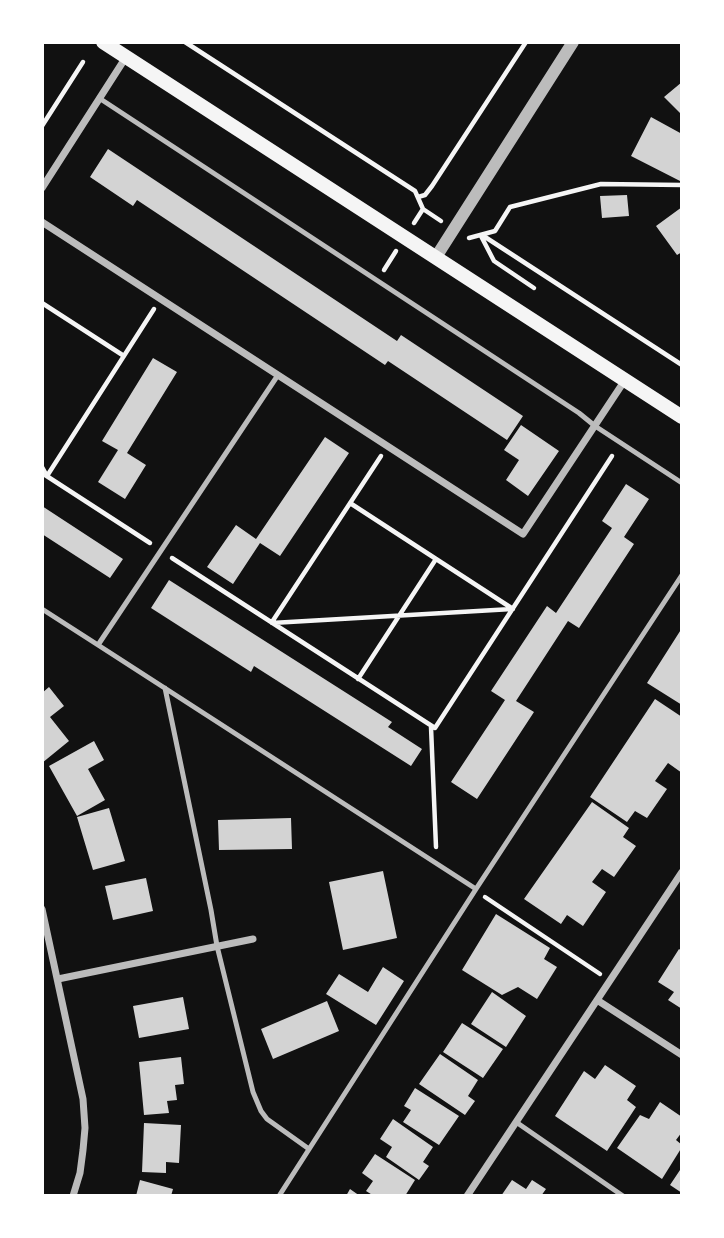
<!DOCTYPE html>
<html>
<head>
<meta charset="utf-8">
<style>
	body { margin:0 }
	#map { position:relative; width:724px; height:1238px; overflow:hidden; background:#111; font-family:Mulish,sans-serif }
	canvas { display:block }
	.frame { position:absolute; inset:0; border:44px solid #fff; pointer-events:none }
</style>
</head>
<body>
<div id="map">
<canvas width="724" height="1238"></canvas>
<div class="frame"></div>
</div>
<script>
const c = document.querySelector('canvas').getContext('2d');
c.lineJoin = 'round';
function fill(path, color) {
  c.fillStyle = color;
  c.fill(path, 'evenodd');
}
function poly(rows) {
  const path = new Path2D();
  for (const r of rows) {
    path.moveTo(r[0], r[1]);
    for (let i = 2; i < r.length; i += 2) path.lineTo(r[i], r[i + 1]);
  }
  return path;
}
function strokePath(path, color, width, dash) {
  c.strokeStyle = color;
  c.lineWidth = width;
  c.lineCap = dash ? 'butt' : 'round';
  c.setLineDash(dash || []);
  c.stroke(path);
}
const building = poly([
	[682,82,682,115,664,97],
	[651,117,682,134,682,182,631,156],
	[108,149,397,341,401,335,523,416,507,440,388,361,385,365,137,200,133,206,90,177],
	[627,195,629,216,602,218,600,196],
	[682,207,682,252,677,255,656,226],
	[153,358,177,372,127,453,146,465,125,499,98,482,118,450,102,441],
	[521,425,559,451,528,496,506,480,519,460,504,450],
	[325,437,349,453,280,556,260,543,233,584,207,567,236,525,256,539],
	[626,484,649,499,624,537,634,544,579,628,568,621,516,701,534,712,477,799,451,782,505,700,491,691,547,606,556,613,612,528,602,521],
	[42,506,123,559,110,578,42,534],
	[169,580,392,722,388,727,422,749,411,766,254,666,251,672,151,608],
	[682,628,682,705,647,683],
	[49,687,64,706,50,717,69,741,42,763,42,693],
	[655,699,682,717,682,773,668,763,655,781,667,789,647,818,635,811,627,822,590,797],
	[94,741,104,760,88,769,105,800,77,816,49,766],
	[592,802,629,828,623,837,636,846,614,877,602,869,592,882,606,892,583,926,567,915,561,924,524,899],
	[109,808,125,861,93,870,77,817],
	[291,818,292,849,219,850,218,820],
	[383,871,397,938,343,950,329,882],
	[146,878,153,911,113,920,105,886],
	[496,914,550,948,544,959,557,967,537,999,518,987,502,995,462,970],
	[679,949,682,951,682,1009,668,1000,674,992,658,982],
	[383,967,404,981,376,1025,326,994,339,974,368,992],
	[492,992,526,1016,506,1047,471,1024],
	[183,997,189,1029,139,1038,133,1006],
	[327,1001,339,1031,273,1059,261,1029],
	[462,1023,503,1049,483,1078,443,1052],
	[440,1054,478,1080,468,1096,475,1101,465,1115,419,1084],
	[181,1057,184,1084,175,1085,177,1100,167,1101,169,1113,144,1115,139,1062],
	[605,1065,636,1086,627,1100,636,1107,607,1151,555,1116,584,1071,595,1079],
	[415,1088,459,1116,439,1145,403,1122,411,1110,404,1106],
	[660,1102,682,1117,682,1132,676,1140,682,1145,682,1147,662,1179,617,1148,640,1115,649,1119],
	[393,1119,433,1147,423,1162,429,1166,419,1180,386,1157,392,1147,380,1139],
	[144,1123,181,1125,179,1163,166,1162,166,1173,142,1172],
	[375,1154,415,1180,405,1196,374,1196,366,1191,373,1181,362,1173],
	[682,1167,682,1193,670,1185],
	[140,1180,173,1189,171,1196,136,1196],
	[512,1180,526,1189,532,1180,546,1189,541,1196,501,1196],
	[350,1189,360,1196,346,1196]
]);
const path = poly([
	[185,42,415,191,423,209,441,221],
	[42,126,83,62],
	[418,197,425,195,432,186,526,42],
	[414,223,423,209],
	[482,235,682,365],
	[481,236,494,261,534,288],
	[469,238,495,231,510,207,601,184,682,185],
	[384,270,396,251],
	[42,303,124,356],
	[42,467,47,476,154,309],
	[42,473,150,543],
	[350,503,513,609],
	[172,558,435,728,612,456],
	[272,622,381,456],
	[272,623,512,609],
	[358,679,436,559],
	[431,727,436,847],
	[485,897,600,974]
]);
const service = poly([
	[99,98,579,413,595,426,682,483],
	[278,375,98,645,476,889],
	[42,609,98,645],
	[165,688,211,910,217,946,253,1092,261,1111,267,1119,309,1149],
	[516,1122,623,1196],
	[279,1196,476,889,682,575]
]);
const minor = poly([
	[42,188,126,57],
	[42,222,523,534,625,380],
	[42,909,83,1099,85,1128,83,1150,80,1173,73,1196],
	[58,979,253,939],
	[597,1000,682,1055],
	[467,1196,682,872]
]);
const tertiary = poly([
	[436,257,573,42]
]);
const secondary = poly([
	[103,42,682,417]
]);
fill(building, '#d3d3d3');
strokePath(path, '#f5f5f5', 4.5);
strokePath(service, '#bcbcbc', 5);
strokePath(minor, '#bcbcbc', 7);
strokePath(tertiary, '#bcbcbc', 12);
strokePath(secondary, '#f5f5f5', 14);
</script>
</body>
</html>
